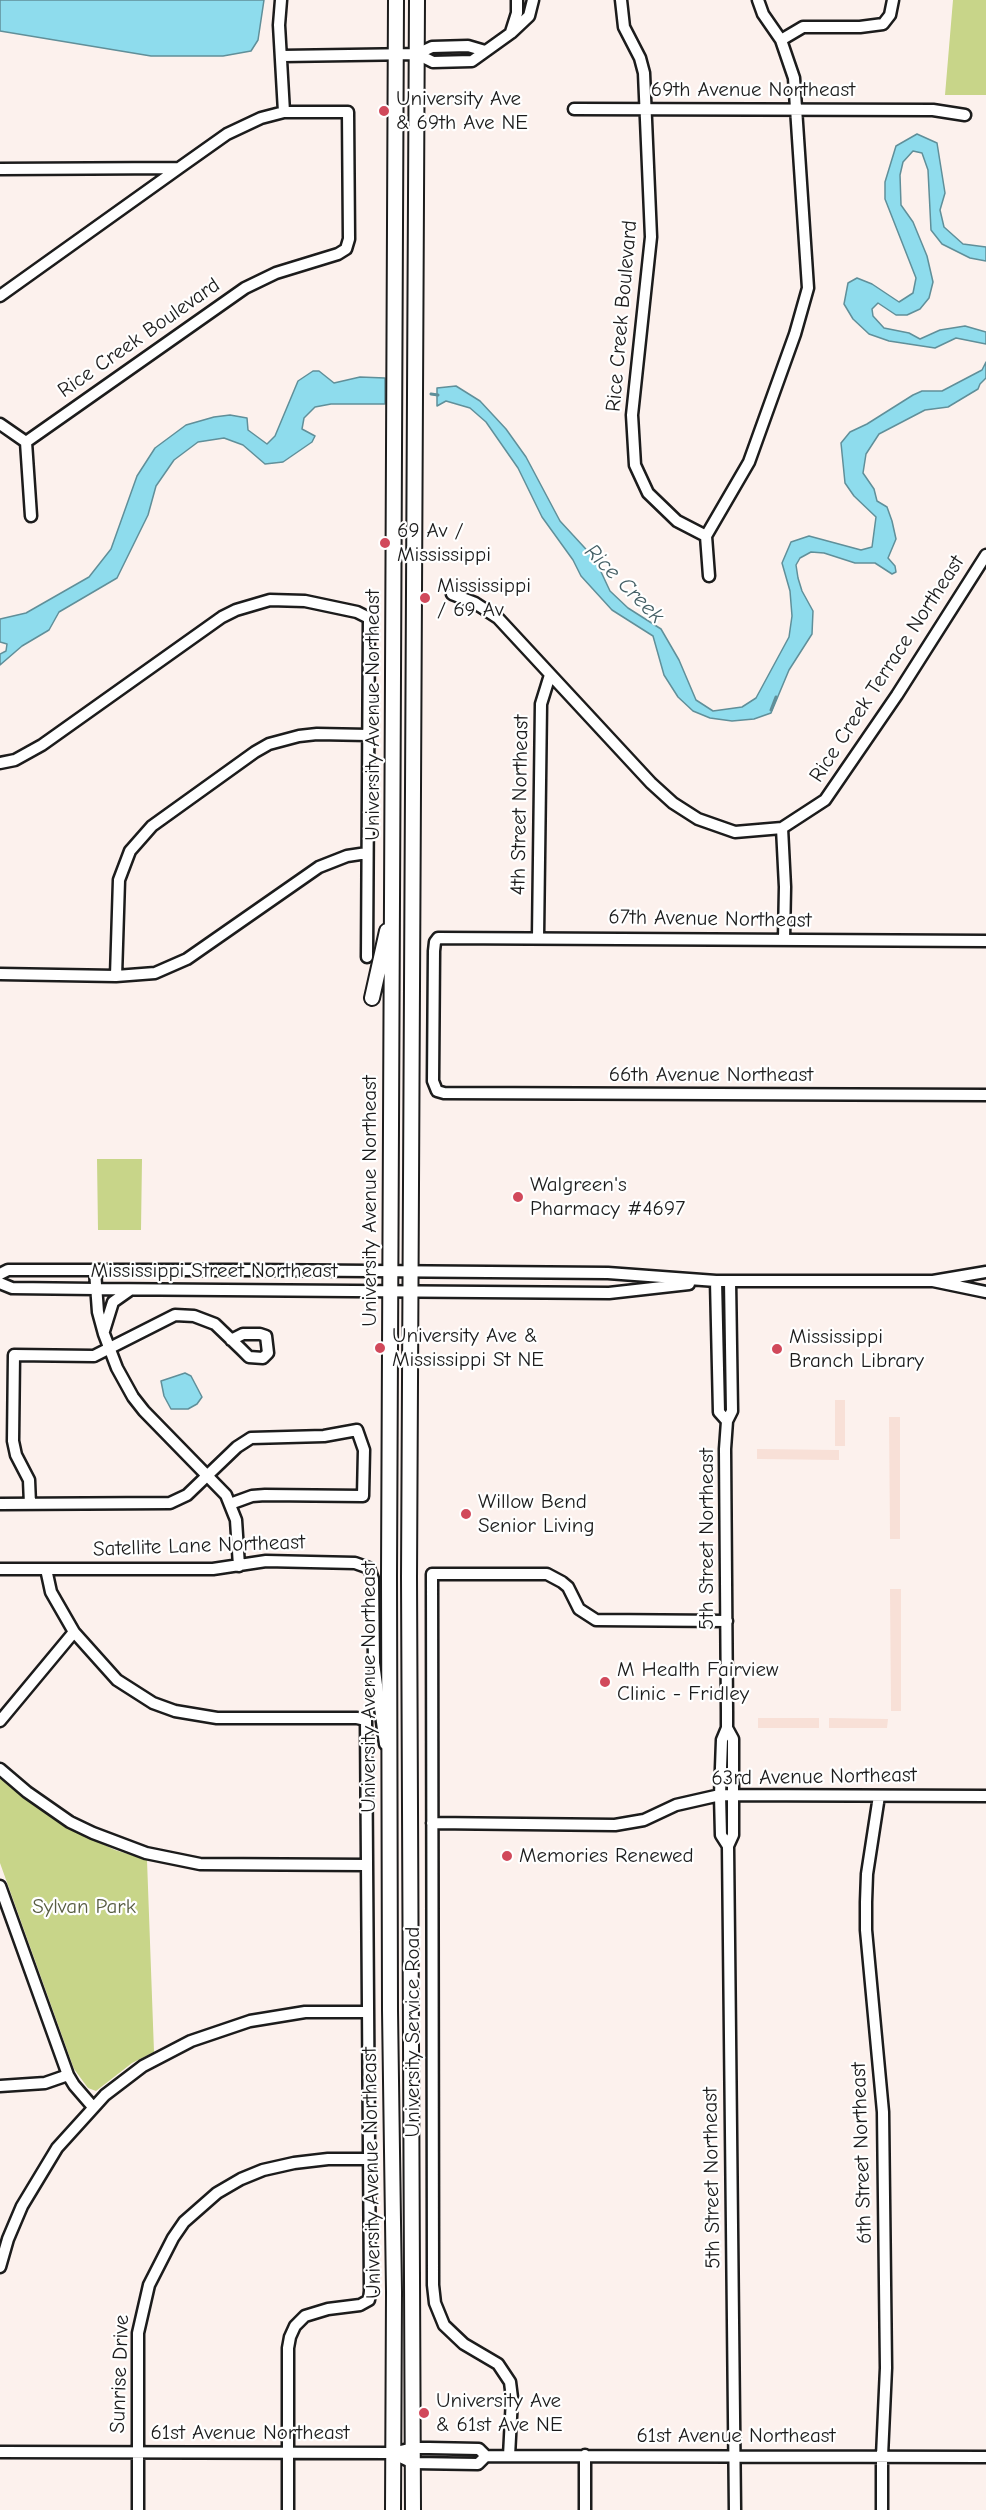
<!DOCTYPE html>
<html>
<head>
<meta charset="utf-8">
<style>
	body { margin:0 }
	canvas { display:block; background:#fcf1ed }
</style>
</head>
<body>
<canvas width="986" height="2510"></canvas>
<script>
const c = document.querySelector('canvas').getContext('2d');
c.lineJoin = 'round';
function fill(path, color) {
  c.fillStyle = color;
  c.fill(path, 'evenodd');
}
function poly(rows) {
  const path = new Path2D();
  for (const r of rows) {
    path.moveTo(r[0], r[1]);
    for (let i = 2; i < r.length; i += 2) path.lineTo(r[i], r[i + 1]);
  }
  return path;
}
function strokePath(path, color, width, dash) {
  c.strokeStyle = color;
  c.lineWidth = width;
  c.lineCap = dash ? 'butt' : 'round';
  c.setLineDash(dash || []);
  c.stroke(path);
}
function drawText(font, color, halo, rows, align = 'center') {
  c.font = font + ' "Comic Neue",sans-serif';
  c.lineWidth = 4.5;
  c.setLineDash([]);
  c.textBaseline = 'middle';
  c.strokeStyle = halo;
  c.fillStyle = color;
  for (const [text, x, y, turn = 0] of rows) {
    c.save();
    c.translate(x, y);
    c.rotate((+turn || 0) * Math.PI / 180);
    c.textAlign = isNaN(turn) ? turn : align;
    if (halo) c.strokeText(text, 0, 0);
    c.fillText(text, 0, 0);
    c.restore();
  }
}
const built = poly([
	[835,1400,845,1400,845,1446,835,1446],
	[889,1417,900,1417,900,1539,890,1539],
	[757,1449,839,1450,839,1460,757,1459],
	[890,1589,901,1589,901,1711,891,1711],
	[758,1718,819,1718,819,1728,758,1728],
	[829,1718,888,1719,887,1728,829,1728]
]);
const green = poly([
	[953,0,986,0,986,95,945,95],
	[97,1159,142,1159,141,1230,98,1230],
	[0,1778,24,1798,67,1827,115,1850,147,1860,154,2052,132,2063,96,2091,88,2088,74,2069,0,1863]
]);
const water = poly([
	[0,0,264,0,258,40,251,51,223,56,151,56,0,31,0,0],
	[917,134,937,143,945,193,940,210,944,227,963,244,986,247,986,261,970,258,942,244,931,230,928,170,922,153,913,151,903,162,900,175,901,205,913,222,927,256,933,282,929,298,920,309,907,315,896,315,878,303,872,309,873,316,884,328,909,333,920,339,940,330,965,326,986,332,986,344,956,338,935,348,889,341,869,334,853,319,844,304,848,283,857,278,872,284,899,302,913,293,916,278,885,199,885,182,896,146,917,134],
	[986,362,986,378,980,384,978,389,948,407,925,410,879,434,866,454,863,473,874,489,877,501,887,507,892,521,896,539,888,558,895,566,896,572,892,574,875,563,855,563,824,553,811,552,800,558,796,565,798,578,802,591,813,611,812,634,789,670,771,713,754,719,732,721,710,718,693,711,678,697,664,675,653,636,612,610,581,576,573,560,542,517,518,468,486,422,470,408,446,401,437,406,437,388,456,386,480,401,506,429,526,457,560,521,595,559,610,591,628,608,661,629,679,660,696,700,713,711,742,707,756,698,789,637,792,616,790,591,782,563,791,542,809,536,861,550,872,547,876,517,854,496,845,483,841,443,850,432,867,424,913,395,922,391,942,391,982,370,986,362],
	[313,371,319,371,334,383,360,377,385,378,385,404,331,404,315,407,304,418,302,429,315,436,312,442,283,462,265,464,243,445,224,438,198,442,174,460,156,486,148,515,117,578,59,612,49,630,22,646,0,665,0,654,6,651,7,644,0,642,0,619,26,613,89,577,111,549,137,476,155,448,186,425,214,417,230,415,247,418,248,430,267,444,275,436,298,381,313,371],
	[185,1373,191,1376,202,1397,197,1404,188,1409,171,1409,164,1396,161,1381,185,1373]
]);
const stream = poly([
	[431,394,438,395],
	[771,710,776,697]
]);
const minor = poly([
	[281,0,279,25,284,112],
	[621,0,624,27,640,58,644,73,651,237,632,415,635,465,648,493,677,521,706,536],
	[511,32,517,13,517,0],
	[781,40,803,27,860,27,883,24,890,15,893,0],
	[417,54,433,62,472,61,511,33,529,16,533,0],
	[282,56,417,54,432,47,468,46,485,51],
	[574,109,933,110,965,115],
	[0,169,179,168,227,134,261,118,284,112,348,112,349,239,346,249,338,254,276,273,245,288,26,442,0,424],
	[0,296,179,168],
	[26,442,31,516],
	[709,576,706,536,749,462,795,334,808,288,794,78,781,40,763,14,758,0],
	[452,594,475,603,498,618,651,783,673,803,698,819,735,832,782,828,825,800,897,695,986,555],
	[0,763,15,760,42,745,222,617,236,610,270,600,305,601,357,612,369,618,367,957],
	[782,828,785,887,784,939],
	[538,937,541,704,550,675],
	[986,941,438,938,435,942,434,951,433,1081,437,1091,444,1093,986,1095],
	[0,974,116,976,155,973,187,959,319,867,347,856,367,853],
	[116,976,119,880,130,851,152,826,255,752,269,744,299,736,317,734,368,735],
	[95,1271,98,1312,104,1334,117,1368,133,1397,144,1411,226,1495,236,1520,239,1566],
	[0,1274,8,1270,250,1270,608,1273,716,1281,933,1281,986,1272],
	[716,1281,719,1412,727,1421],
	[933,1281,986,1292],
	[0,1283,12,1288,96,1289,609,1293,689,1284],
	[104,1331,113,1302,130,1290],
	[0,1504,170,1503,187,1495,237,1447,251,1438,324,1436,357,1430,364,1450,363,1496,265,1495,252,1496,230,1504],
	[30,1504,29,1480,16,1455,13,1441,14,1355,94,1356,175,1315,194,1316,215,1324,241,1349,249,1357,263,1358,268,1353,266,1336,260,1334,243,1334,231,1340],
	[0,1569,213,1569,266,1561,355,1563,369,1568,373,1579,374,1663,385,1744],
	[46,1569,51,1592,74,1632,117,1680,153,1703,175,1711,217,1718,357,1718,366,1720,370,2291,369,2300,360,2305,328,2309,305,2316,295,2326,290,2337,288,2348,288,2510],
	[0,1721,74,1632],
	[727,1728,733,1739,733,1835,728,1846,735,2510],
	[0,1769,27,1792,70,1822,93,1833,146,1853,200,1864,367,1865],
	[879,1796,867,1874,866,1902,866,1930,883,2112,886,2368,882,2456,882,2510],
	[432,1823,615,1825,644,1820,676,1805,720,1795,986,1796],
	[728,1846,721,1835,720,1795,722,1740,727,1728,727,1712,725,1449,727,1421,732,1411,730,1281],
	[0,1886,68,2075,74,2085,93,2107],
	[0,2086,45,2083,68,2075],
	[0,2267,8,2239,22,2206,57,2148,105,2095,143,2066,191,2041,250,2021,305,2012,368,2012],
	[0,2452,392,2453,413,2448,429,2448,479,2449,486,2456,986,2457],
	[392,2453,413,2463,478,2464,486,2456],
	[585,2455,585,2510],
	[509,2456,512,2398,510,2382,498,2364,464,2344,444,2325,435,2303,433,2285,432,1574,547,1574,562,1582,568,1587,579,1609,596,1620,727,1621],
	[138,2510,138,2333,149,2285,173,2238,184,2222,217,2193,241,2179,263,2170,294,2163,328,2159,368,2159]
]);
const major = poly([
	[372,998,387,931],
	[393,2510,394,2292,390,2010,389,1574,396,0],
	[413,2510,409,1575,417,0]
]);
const markers = [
	[384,111,6,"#d1495b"],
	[385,543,6,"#d1495b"],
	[425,598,6,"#d1495b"],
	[518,1197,6,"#d1495b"],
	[380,1348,6,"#d1495b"],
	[777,1349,6,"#d1495b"],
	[466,1514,6,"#d1495b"],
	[605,1682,6,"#d1495b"],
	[507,1856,6,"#d1495b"],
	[424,2413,6,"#d1495b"]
];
const streetNames = [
	["69th Avenue Northeast",753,90],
	["Rice Creek Boulevard",622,316,-85],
	["Rice Creek Boulevard",139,338,-35],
	["Rice Creek Terrace Northeast",887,669,-57],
	["University Avenue Northeast",373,715,-90],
	["4th Street Northeast",520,805,-89],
	["67th Avenue Northeast",710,919,1],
	["66th Avenue Northeast",711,1075],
	["University Avenue Northeast",370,1201,-90],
	["Mississippi Street Northeast",214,1271],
	["5th Street Northeast",707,1539,-90],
	["Satellite Lane Northeast",199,1546,-2],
	["University Avenue Northeast",369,1687,-90],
	["63rd Avenue Northeast",814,1777,-1],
	["University Service Road",413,2032,-90],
	["6th Street Northeast",862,2153,-92],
	["University Avenue Northeast",372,2173,-91],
	["5th Street Northeast",712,2178,-91],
	["Sunrise Drive",120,2374,-88],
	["61st Avenue Northeast",250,2433],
	["61st Avenue Northeast",736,2436]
];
const poiNames = [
	["University Ave",396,99],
	["& 69th Ave NE",396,123],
	["69 Av /",397,531],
	["Mississippi",397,555],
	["Mississippi",437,586],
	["/ 69 Av",437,610],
	["Walgreen's",530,1185],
	["Pharmacy #4697",530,1209],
	["University Ave &",392,1336],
	["Mississippi St NE",392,1360],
	["Mississippi",789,1337],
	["Branch Library",789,1361],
	["Willow Bend",478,1502],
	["Senior Living",478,1526],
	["M Health Fairview",617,1670],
	["Clinic - Fridley",617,1694],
	["Memories Renewed",519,1856],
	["University Ave",436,2401],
	["& 61st Ave NE",436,2425]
];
const parkNames = [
	["Sylvan Park",84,1907]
];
const waterNames = [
	["Rice Creek",624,584,45]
];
fill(built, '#f8e0d7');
fill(green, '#c8d589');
fill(water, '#8edced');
strokePath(water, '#608f99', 1.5);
strokePath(stream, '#608f99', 3);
strokePath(minor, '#1c1c1c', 15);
strokePath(major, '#1c1c1c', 18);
strokePath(minor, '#fff', 10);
strokePath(major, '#fff', 14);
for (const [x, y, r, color] of markers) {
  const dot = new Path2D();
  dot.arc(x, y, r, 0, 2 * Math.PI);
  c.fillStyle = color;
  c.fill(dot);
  strokePath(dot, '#fff', 2);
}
drawText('21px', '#1c1c1c', '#fff', streetNames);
drawText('21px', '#1c1c1c', '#fff', poiNames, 'left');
drawText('21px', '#585d42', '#fff', parkNames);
drawText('italic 22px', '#445f65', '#fff', waterNames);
</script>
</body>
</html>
